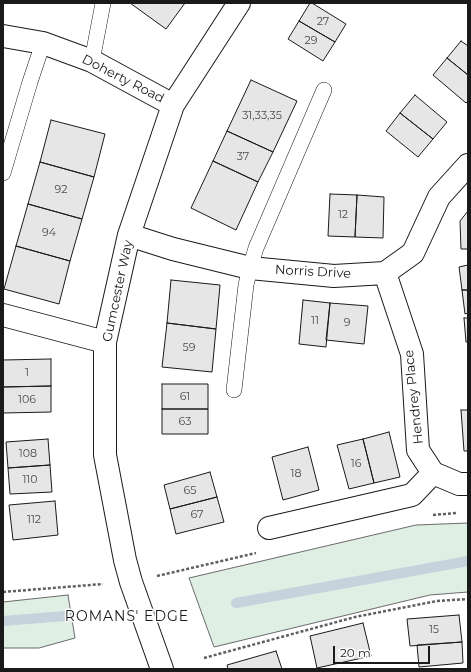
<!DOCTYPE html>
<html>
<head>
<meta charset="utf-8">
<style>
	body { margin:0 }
	#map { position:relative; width:471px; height:672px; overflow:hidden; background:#fff; font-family:Montserrat,sans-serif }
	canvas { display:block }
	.frame { position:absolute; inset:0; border:4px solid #1a1a1a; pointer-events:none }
	.scale { position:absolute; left:333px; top:646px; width:97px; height:18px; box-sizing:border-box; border:2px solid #1a1a1a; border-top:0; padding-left:5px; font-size:12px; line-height:14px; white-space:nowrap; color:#1a1a1a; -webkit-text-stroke:3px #fff; paint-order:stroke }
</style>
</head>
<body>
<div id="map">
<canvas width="471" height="672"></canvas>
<div class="frame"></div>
<div class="scale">20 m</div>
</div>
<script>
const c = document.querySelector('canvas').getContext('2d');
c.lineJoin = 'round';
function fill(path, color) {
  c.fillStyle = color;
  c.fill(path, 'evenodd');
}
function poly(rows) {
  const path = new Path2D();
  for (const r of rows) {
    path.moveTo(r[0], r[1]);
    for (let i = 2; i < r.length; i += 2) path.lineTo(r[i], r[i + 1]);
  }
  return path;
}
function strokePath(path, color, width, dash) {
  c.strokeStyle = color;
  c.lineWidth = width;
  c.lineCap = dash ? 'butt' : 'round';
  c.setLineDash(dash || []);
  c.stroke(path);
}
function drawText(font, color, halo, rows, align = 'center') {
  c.font = font + ' Montserrat,sans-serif';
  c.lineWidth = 3;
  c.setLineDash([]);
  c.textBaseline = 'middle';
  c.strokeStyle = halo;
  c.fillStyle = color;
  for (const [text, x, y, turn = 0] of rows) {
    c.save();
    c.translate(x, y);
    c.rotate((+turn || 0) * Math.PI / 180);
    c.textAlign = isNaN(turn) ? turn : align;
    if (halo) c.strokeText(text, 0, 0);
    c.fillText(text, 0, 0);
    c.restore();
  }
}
const green = poly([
	[468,523,468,592,430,595,214,647,189,578,416,525,468,523],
	[68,595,75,638,39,648,3,648,3,602,68,595]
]);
const stream = poly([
	[236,603,468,561],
	[3,621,65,616]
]);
const building = poly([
	[130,3,185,3,166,29,130,3],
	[310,3,312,3,346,24,335,42,299,21,310,3],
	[299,21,335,42,323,61,288,39,299,21],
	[461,41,468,46,468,75,447,58,461,41],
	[447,58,468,75,468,101,466,103,433,75,447,58],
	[251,80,297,101,273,152,227,131,251,80],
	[415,95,447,122,433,139,400,113,415,95],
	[400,113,433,139,418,157,386,131,400,113],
	[51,120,105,134,94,177,40,162,51,120],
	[227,131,273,152,258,182,213,161,227,131],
	[213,161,258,182,236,230,191,208,213,161],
	[40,162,94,177,82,219,28,204,40,162],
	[330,194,357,195,355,237,328,236,330,194],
	[357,195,384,197,383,238,355,237,357,195],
	[28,204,82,219,70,261,16,246,28,204],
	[468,211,468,249,461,249,460,221,468,211],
	[16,246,70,261,59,304,4,289,16,246],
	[468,265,468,290,462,290,459,267,468,265],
	[171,280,220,285,216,329,167,323,171,280],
	[462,290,468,290,468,313,465,314,462,290],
	[303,300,330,303,326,347,299,344,303,300],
	[330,303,368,306,364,344,326,340,330,303],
	[464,318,468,318,468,342,466,342,464,318],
	[167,323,216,329,212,372,162,367,167,323],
	[51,359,51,386,3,387,3,360,51,359],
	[162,384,208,384,208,409,162,409,162,384],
	[51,386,51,412,3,413,3,387,51,386],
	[162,409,208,409,208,434,162,434,162,409],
	[461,410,468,410,468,451,464,451,461,410],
	[389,432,400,477,374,483,363,439,389,432],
	[48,439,50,465,8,468,6,442,48,439],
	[363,439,374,483,349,489,337,445,363,439],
	[308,447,319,490,283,500,272,457,308,447],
	[50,465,52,492,10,494,8,468,50,465],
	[210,472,217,497,170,509,164,485,210,472],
	[217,497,224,522,176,534,170,509,217,497],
	[55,501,58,535,13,540,9,505,55,501],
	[459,615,462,642,410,646,407,619,459,615],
	[363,623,371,656,317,668,310,636,363,623],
	[462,642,463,663,419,667,417,645,462,642],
	[276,651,282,669,228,669,227,665,276,651]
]);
const path = poly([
	[433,515,456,513],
	[157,576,256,553],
	[3,592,103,584],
	[204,658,355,617,437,601,468,599]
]);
const service = poly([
	[92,61,103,3],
	[3,173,30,82,43,43],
	[234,390,246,285,250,268,256,248,324,90]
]);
const minor = poly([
	[3,36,43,43,92,61,173,105],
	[129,235,173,249,250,268,334,276,385,273,413,253,439,197,468,165],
	[385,273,412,354,418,450,433,473,459,484,468,484],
	[3,315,105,342],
	[269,528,412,495,433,473],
	[162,669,131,582,125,560,105,455,105,342,129,235,173,105,239,3]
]);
const numberNames = [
	["27",323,22],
	["29",311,41],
	["31,33,35",262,116],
	["37",243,157],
	["92",61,190],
	["12",343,215],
	["94",49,233],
	["11",315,321],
	["9",347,323],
	["59",189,348],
	["1",27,373],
	["61",185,397],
	["106",27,400],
	["63",185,422],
	["108",28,454],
	["16",356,464],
	["18",296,474],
	["110",30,480],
	["65",190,491],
	["67",197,515],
	["112",34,520],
	["15",434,630]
];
const streetNames = [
	["Doherty Road",123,79,27],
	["Norris Drive",313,272,3],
	["Gumcester Way",118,291,-78],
	["Hendrey Place",414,397,-96]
];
const neighbourhoodNames = [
	["ROMANS' EDGE",127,617]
];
fill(green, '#e0efe3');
strokePath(green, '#6a6a6a', 1);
strokePath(stream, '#c6d2dc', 10);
fill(building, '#e6e6e6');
strokePath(building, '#1a1a1a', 1);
strokePath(service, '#1a1a1a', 16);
strokePath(minor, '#1a1a1a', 24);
strokePath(path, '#5f5f5f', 2.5, [3, 2]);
strokePath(service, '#fff', 15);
strokePath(minor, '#fff', 22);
drawText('11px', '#4d4d4d', null, numberNames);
drawText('13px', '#1a1a1a', '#fff', streetNames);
c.letterSpacing = '1px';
drawText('14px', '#1a1a1a', '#fff', neighbourhoodNames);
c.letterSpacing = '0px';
</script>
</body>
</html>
